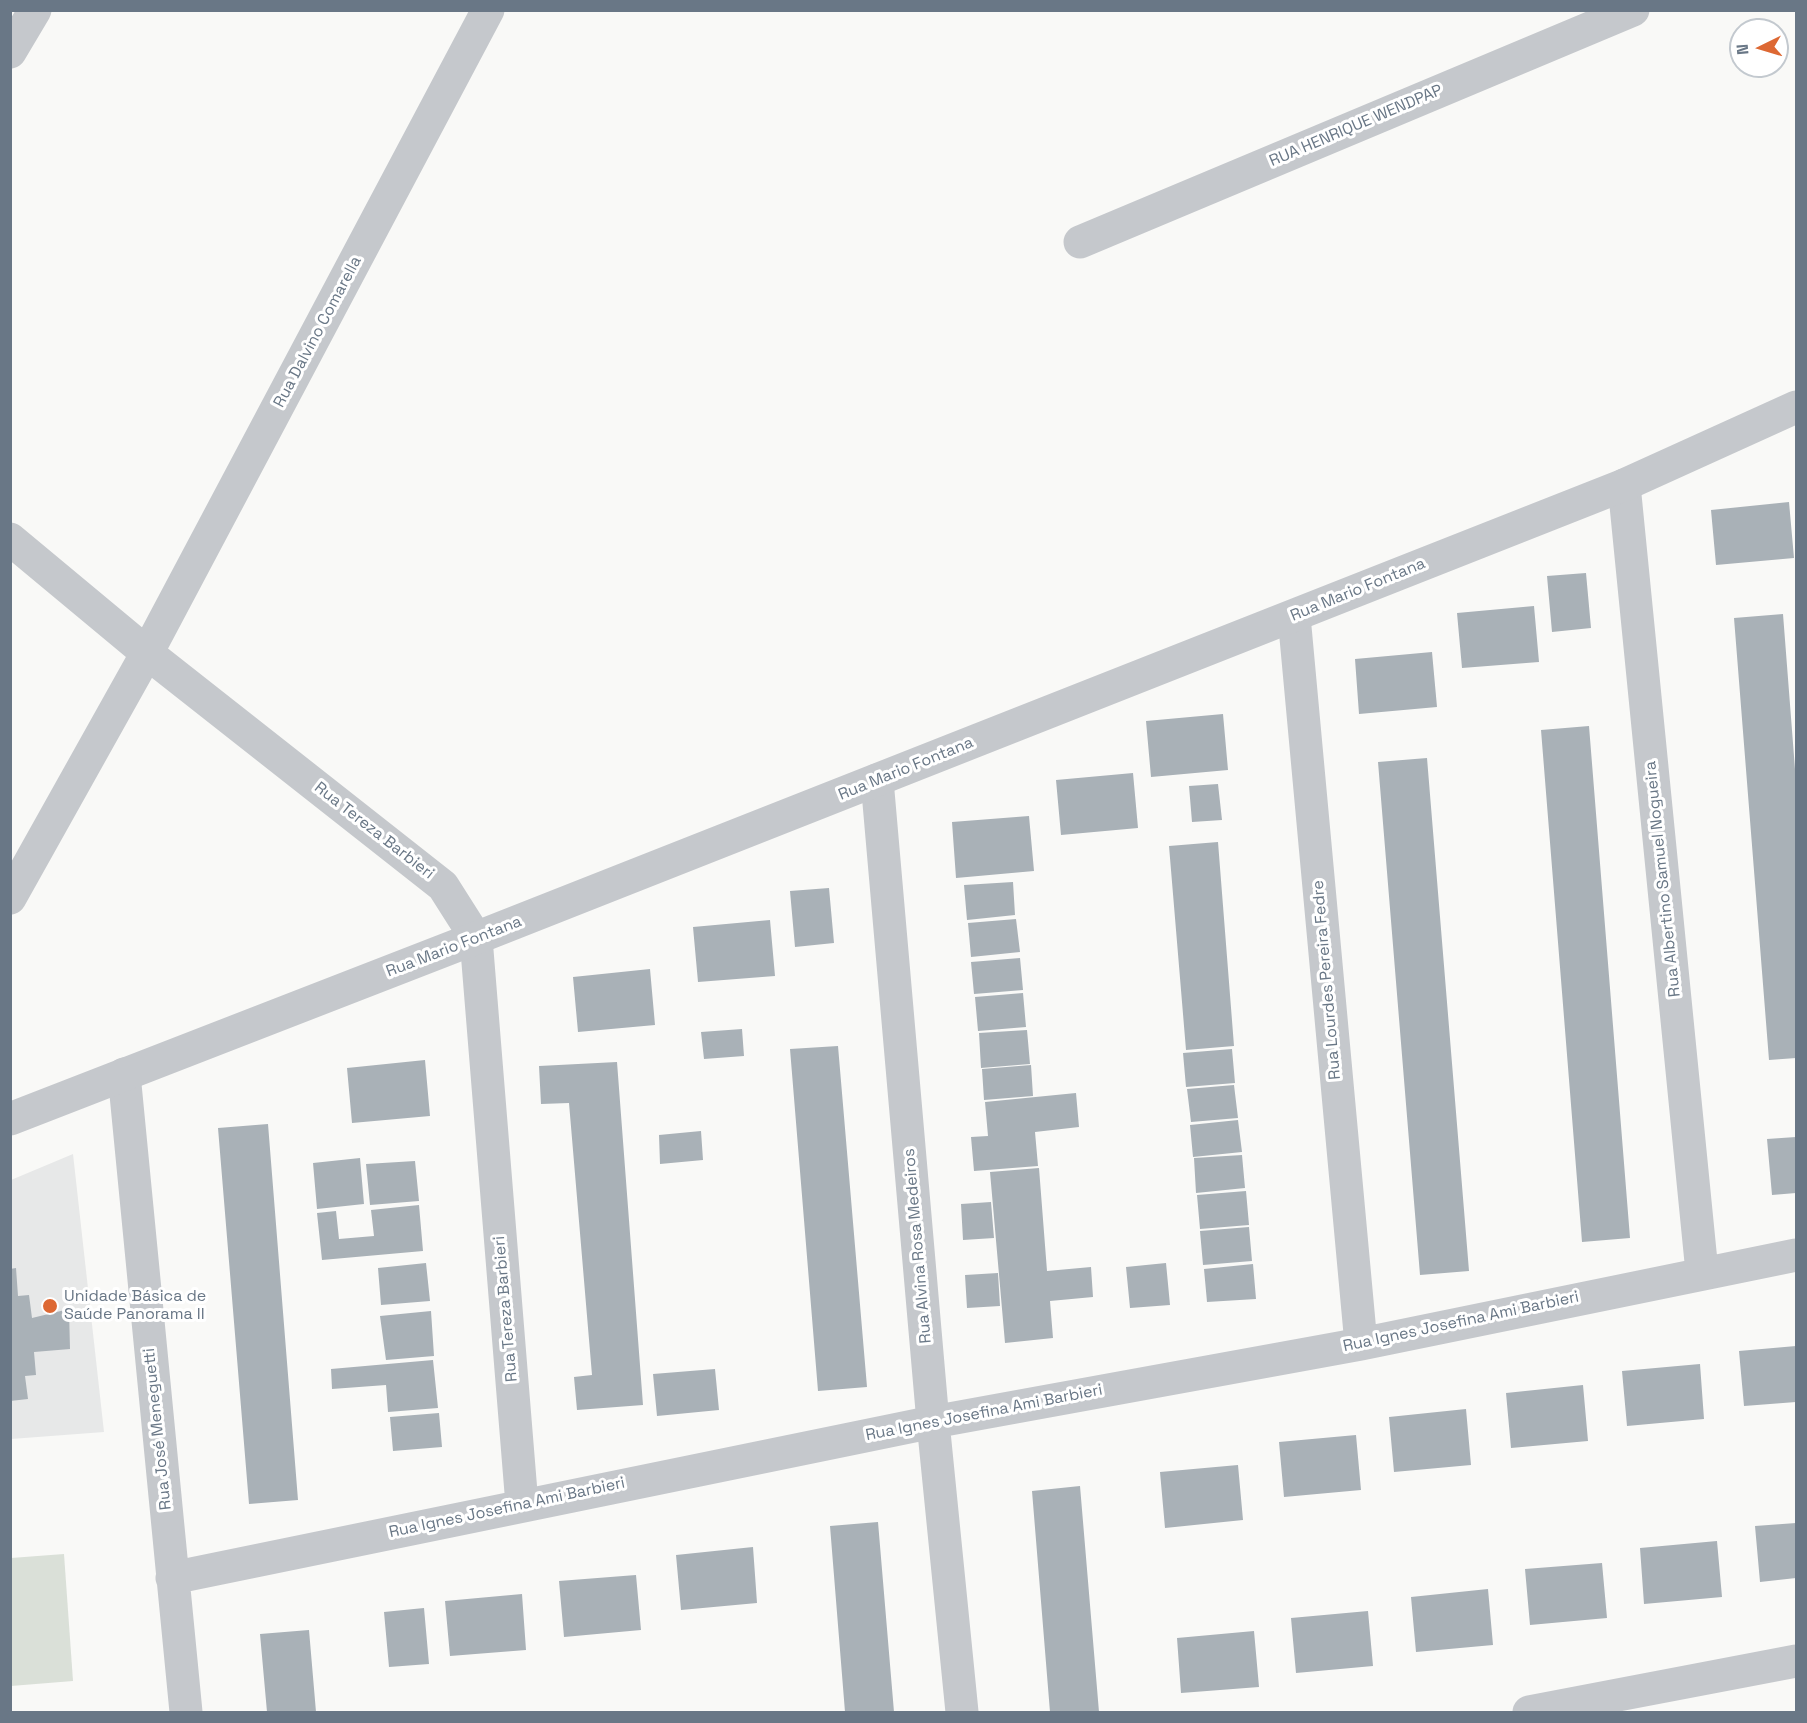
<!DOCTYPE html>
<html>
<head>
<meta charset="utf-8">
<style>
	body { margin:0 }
	#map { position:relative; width:1807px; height:1723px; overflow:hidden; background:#f9f9f7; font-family:"Space Grotesk",sans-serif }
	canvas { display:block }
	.frame { position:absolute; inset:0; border:12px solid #697786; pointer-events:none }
	.north { position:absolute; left:1729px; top:18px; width:60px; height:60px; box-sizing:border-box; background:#fff; border:2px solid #c3c9cf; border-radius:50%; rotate:265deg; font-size:16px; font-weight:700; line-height:24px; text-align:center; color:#697786 }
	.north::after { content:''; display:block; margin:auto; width:21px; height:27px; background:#dd6833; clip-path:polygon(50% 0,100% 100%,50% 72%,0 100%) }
</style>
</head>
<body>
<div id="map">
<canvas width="1807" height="1723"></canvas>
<div class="frame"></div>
<div class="north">N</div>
</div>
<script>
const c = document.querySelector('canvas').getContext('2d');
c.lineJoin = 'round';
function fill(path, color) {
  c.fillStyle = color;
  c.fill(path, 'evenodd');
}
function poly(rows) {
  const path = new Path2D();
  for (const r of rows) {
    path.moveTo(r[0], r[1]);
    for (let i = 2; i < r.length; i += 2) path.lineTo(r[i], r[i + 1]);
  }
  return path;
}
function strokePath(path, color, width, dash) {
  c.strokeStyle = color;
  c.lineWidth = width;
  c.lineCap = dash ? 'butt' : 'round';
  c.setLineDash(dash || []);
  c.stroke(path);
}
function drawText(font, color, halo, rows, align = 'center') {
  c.font = font + ' "Space Grotesk",sans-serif';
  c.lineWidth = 6;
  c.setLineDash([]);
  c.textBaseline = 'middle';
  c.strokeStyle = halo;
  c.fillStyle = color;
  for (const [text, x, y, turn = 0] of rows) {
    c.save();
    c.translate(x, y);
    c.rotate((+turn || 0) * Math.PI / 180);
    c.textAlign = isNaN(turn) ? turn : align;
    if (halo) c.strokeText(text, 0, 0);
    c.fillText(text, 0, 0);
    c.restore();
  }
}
const built = poly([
	[73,1154,104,1432,11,1439,11,1180]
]);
const green = poly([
	[64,1554,73,1681,11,1686,11,1558]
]);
const building = poly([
	[1789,502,1794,558,1716,565,1711,510],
	[1586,573,1591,628,1552,632,1547,576],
	[1534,606,1539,662,1462,668,1457,613],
	[1783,614,1796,782,1796,1058,1769,1060,1734,618],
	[1432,652,1437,707,1359,714,1355,659],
	[1223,714,1228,770,1151,777,1146,721],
	[1589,726,1630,1238,1582,1242,1541,730],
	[1427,758,1469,1271,1420,1275,1378,762],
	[1133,773,1138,828,1061,835,1056,780],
	[1218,784,1222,820,1192,822,1189,786],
	[1029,816,1034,871,956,878,952,822],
	[1218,842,1234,1046,1186,1050,1169,846],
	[1013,882,1015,915,967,920,964,885],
	[829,888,834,943,795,947,790,891],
	[1016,919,1020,952,971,957,968,923],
	[770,920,775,976,698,982,693,927],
	[1020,958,1023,990,974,994,971,962],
	[650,969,655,1025,578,1032,573,977],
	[1023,993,1026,1027,978,1031,975,997],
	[742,1029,744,1056,704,1059,701,1032],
	[1027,1030,1030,1064,981,1068,979,1033],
	[838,1046,867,1387,818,1391,790,1049],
	[1232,1049,1235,1083,1186,1087,1183,1053],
	[425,1060,430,1116,352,1123,347,1068],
	[617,1062,643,1405,577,1410,574,1377,592,1375,569,1103,541,1104,539,1066],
	[1031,1065,1033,1096,984,1100,982,1069],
	[1234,1085,1238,1118,1191,1122,1187,1089],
	[1076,1093,1079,1127,1035,1132,1038,1166,974,1171,971,1137,988,1136,985,1102],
	[1238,1120,1242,1152,1193,1157,1190,1125],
	[268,1124,298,1500,249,1504,218,1128],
	[701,1131,703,1160,660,1164,659,1135],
	[1796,1137,1796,1193,1772,1195,1767,1139],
	[1242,1155,1245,1188,1196,1193,1194,1158],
	[360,1158,364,1204,317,1209,313,1163],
	[415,1161,419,1201,370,1205,366,1164],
	[1039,1168,1047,1271,1091,1267,1093,1297,1050,1301,1053,1338,1005,1343,990,1172],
	[1246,1191,1249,1225,1200,1229,1197,1195],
	[991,1202,994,1238,963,1240,961,1204],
	[419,1205,423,1251,322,1260,317,1213,336,1211,339,1239,374,1236,371,1210],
	[1249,1227,1252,1261,1203,1265,1200,1231],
	[426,1263,430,1301,381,1305,378,1268],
	[1166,1263,1170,1305,1130,1308,1126,1267],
	[1253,1264,1256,1299,1207,1302,1204,1269],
	[16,1268,18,1296,29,1295,32,1318,69,1309,70,1349,34,1352,36,1375,25,1376,28,1399,10,1401,10,1269],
	[998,1273,1000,1306,967,1308,965,1275],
	[431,1311,434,1356,386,1360,380,1316],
	[1796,1346,1796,1402,1744,1406,1739,1351],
	[433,1360,438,1408,388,1412,386,1385,332,1389,331,1369],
	[1700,1364,1704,1419,1627,1426,1622,1371],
	[715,1369,719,1410,657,1416,653,1374],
	[1583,1385,1588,1441,1511,1448,1506,1393],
	[1466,1409,1471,1465,1394,1472,1389,1417],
	[439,1413,442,1447,393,1451,390,1417],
	[1356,1435,1361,1490,1284,1497,1279,1442],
	[1238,1465,1243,1520,1165,1528,1160,1472],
	[1080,1486,1099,1712,1050,1712,1032,1491],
	[878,1522,894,1712,845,1712,830,1526],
	[1796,1523,1796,1578,1760,1582,1755,1526],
	[1717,1541,1722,1597,1644,1604,1640,1548],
	[753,1547,757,1603,681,1610,676,1555],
	[1602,1563,1607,1618,1530,1625,1525,1569],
	[636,1575,641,1630,564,1637,559,1581],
	[1488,1589,1493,1645,1416,1652,1411,1597],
	[522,1594,526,1650,450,1656,445,1601],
	[424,1608,429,1664,389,1667,384,1612],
	[1368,1611,1373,1666,1296,1673,1291,1618],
	[309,1630,316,1712,267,1712,260,1634],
	[1254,1631,1259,1687,1181,1693,1177,1638]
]);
const minor = poly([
	[10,52,35,10],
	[1080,242,1633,10],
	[1624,485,1702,1272],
	[10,539,147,653,443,886,476,938,522,1505],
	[1294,616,1361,1344],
	[877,780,933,1422,962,1712],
	[10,898,147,653,488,10],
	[124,1074,186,1712],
	[172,1578,933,1422,1361,1344,1796,1255],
	[1529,1712,1796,1661]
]);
const tertiary = poly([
	[10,1119,476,938,1624,485,1796,407]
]);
const markers = [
	[50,1306,8,"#dd6833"]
];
const streetNames = [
	["RUA HENRIQUE WENDPAP",1356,126,-23],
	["Rua Dalvino Comarella",318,332,-62],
	["Rua Mario Fontana",1358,590,-22],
	["Rua Mario Fontana",906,769,-22],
	["Rua Tereza Barbieri",374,831,38],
	["Rua Albertino Samuel Nogueira",1663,879,-96],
	["Rua Mario Fontana",454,947,-21],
	["Rua Lourdes Pereira Fedre",1327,980,-95],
	["Rua Alvina Rosa Medeiros",918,1246,-95],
	["Rua Tereza Barbieri",506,1309,-95],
	["Rua Ignes Josefina Ami Barbieri",1461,1322,-12],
	["Rua Ignes Josefina Ami Barbieri",984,1413,-11],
	["Rua José Meneguetti",158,1429,-96],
	["Rua Ignes Josefina Ami Barbieri",507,1508,-12]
];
const poiNames = [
	["Unidade Básica de",64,1297],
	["Saúde Panorama II",64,1315]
];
fill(built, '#e7e8e8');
fill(green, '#dae0d8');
fill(building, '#a9b1b7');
strokePath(minor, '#c5c8cc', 33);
strokePath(tertiary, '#c5c8cc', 33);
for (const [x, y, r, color] of markers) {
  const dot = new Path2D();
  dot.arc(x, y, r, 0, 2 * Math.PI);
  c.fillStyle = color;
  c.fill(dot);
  strokePath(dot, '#fff', 2);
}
drawText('16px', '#697786', '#fff', streetNames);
drawText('16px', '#697786', '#fff', poiNames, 'left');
</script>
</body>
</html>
